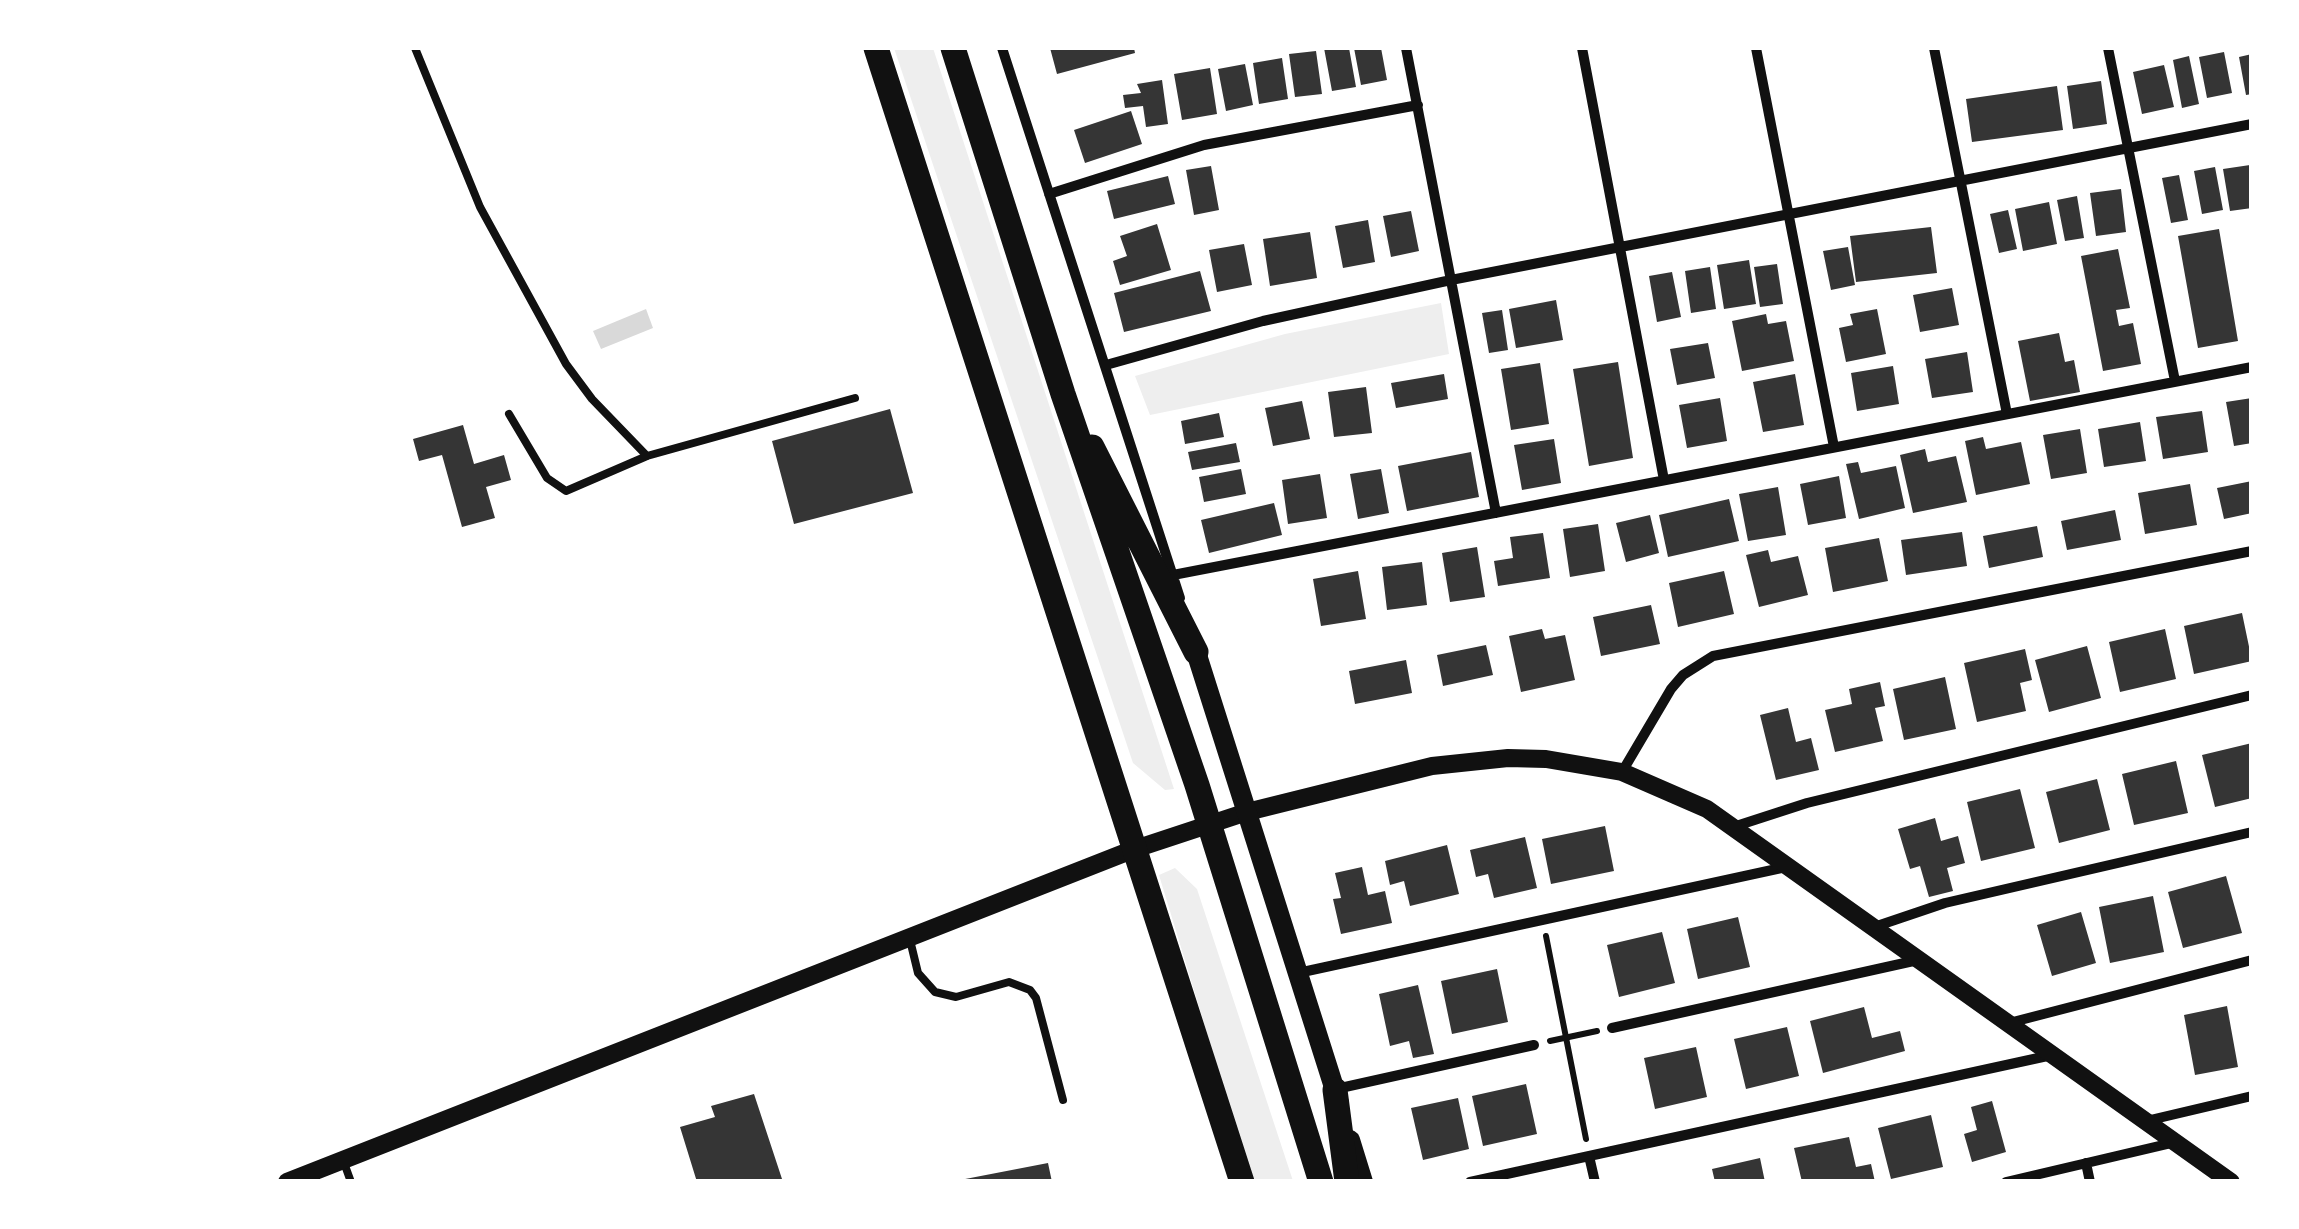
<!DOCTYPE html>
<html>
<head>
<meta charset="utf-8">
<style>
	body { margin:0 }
	#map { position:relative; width:2299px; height:1229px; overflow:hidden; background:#fff; font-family:"Playfair Display",serif }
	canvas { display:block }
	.frame { position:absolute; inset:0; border:50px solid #fff; pointer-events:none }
</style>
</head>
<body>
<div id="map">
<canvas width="2299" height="1229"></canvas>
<div class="frame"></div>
</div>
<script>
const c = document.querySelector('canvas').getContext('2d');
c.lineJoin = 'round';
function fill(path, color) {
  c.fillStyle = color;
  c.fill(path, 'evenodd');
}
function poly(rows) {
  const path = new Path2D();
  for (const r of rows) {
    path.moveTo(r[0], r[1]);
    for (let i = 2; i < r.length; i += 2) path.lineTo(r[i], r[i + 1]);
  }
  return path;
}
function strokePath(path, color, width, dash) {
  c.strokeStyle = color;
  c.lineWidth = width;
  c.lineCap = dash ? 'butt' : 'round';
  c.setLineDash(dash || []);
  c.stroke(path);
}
const green = poly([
	[894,48,933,48,1174,789,1165,790,1133,763],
	[1441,303,1449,354,1150,415,1135,376,1285,334],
	[1175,868,1197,889,1293,1181,1252,1181,1159,875]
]);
const water = poly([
	[646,309,653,328,601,349,593,331]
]);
const building = poly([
	[1050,48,1134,48,1135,53,1057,74],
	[1324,48,1349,48,1356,87,1332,91],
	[1354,48,1381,48,1387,80,1361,85],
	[1316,51,1322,94,1295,97,1289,54],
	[2224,52,2232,93,2207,98,2199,57],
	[2252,54,2252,94,2246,95,2239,57],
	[2189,56,2199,104,2182,108,2173,60],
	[1282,58,1288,99,1259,104,1253,63],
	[1245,64,1253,105,1226,111,1218,69],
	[2164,65,2174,107,2142,114,2133,72],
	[1210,68,1217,114,1182,120,1174,74],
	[1162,80,1168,124,1146,127,1143,106,1125,108,1123,95,1141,93,1137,84],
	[2101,81,2107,124,2073,129,2067,86],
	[2057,86,2063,130,1972,142,1966,99],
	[1131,111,1142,144,1085,163,1074,130],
	[2250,165,2252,208,2230,211,2223,169],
	[1211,166,1219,210,1194,215,1186,170],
	[2215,167,2223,210,2202,214,2194,171],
	[2179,175,2188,220,2171,223,2162,178],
	[1168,176,1175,204,1114,219,1107,191],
	[2121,189,2126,232,2096,236,2090,193],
	[2077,196,2084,238,2065,241,2057,200],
	[2049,202,2057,244,2023,251,2015,209],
	[2008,210,2017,249,1999,253,1990,214],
	[1411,211,1419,251,1391,257,1383,216],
	[1368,220,1375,262,1343,268,1335,226],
	[1157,224,1171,270,1120,285,1113,261,1127,256,1120,236],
	[1931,227,1937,273,1856,282,1850,236],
	[2219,229,2238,341,2198,348,2178,236],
	[1310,232,1317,278,1270,286,1263,239],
	[1244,244,1252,285,1217,292,1209,250],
	[1848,247,1855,285,1831,290,1823,251],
	[2118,249,2130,308,2116,310,2119,326,2133,323,2141,364,2103,371,2081,256],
	[1749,260,1756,304,1724,309,1717,265],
	[1777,264,1783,304,1760,307,1754,267],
	[1710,267,1716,309,1691,313,1685,271],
	[1200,271,1211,311,1124,332,1114,293],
	[1672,272,1681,317,1657,322,1649,276],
	[1952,288,1959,325,1920,332,1913,295],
	[1556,300,1563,340,1516,348,1509,309],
	[1877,309,1886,354,1846,362,1839,328,1853,325,1850,314],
	[1502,310,1508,350,1489,353,1482,313],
	[1766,314,1768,324,1786,321,1794,361,1742,371,1732,321],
	[2059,333,2065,362,2074,360,2080,392,2030,401,2018,341],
	[1708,343,1715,378,1677,385,1670,349],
	[1967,352,1973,392,1932,398,1925,359],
	[1618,362,1633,458,1589,466,1573,369],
	[1540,363,1549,424,1511,430,1501,369],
	[1893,366,1899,404,1857,411,1851,373],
	[1444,374,1448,399,1396,408,1391,383],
	[1795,374,1804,425,1763,432,1753,382],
	[1366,387,1372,433,1334,437,1328,392],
	[1720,398,1727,441,1687,448,1679,405],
	[2252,398,2252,443,2234,446,2226,402],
	[1302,401,1310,439,1273,446,1265,408],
	[890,409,913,493,794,524,772,441],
	[2202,411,2208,452,2163,459,2156,417],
	[1219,413,1224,437,1185,444,1181,421],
	[2140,422,2146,461,2104,467,2098,429],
	[463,425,474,464,504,455,511,480,486,487,495,518,462,527,442,455,419,461,413,439],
	[2080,429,2087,473,2051,479,2043,435],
	[1983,437,1986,449,2021,442,2030,484,1976,495,1965,441],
	[1554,439,1561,483,1522,490,1514,445],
	[1236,443,1240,462,1192,470,1188,452],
	[1925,449,1928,462,1956,456,1967,502,1913,513,1900,455],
	[1471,452,1479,497,1407,511,1398,466],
	[1858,462,1861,473,1896,466,1905,508,1859,519,1846,464],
	[1241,469,1246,494,1204,502,1199,477],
	[1381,469,1389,513,1358,519,1350,474],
	[1320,474,1327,518,1288,524,1282,480],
	[1839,476,1846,518,1808,525,1800,484],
	[2252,481,2252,513,2224,519,2217,488],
	[2190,484,2197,525,2145,534,2138,493],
	[1778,487,1786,535,1748,541,1739,494],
	[1729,499,1739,541,1668,557,1659,515],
	[1274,503,1282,535,1209,553,1201,520],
	[2115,510,2121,540,2067,550,2061,521],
	[1650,515,1659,553,1626,562,1616,523],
	[1598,524,1605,571,1570,577,1563,529],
	[2037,526,2043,557,1989,568,1983,536],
	[1962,532,1967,566,1906,575,1901,540],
	[1543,533,1550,578,1498,586,1494,561,1513,558,1510,537],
	[1879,538,1888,581,1833,592,1825,548],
	[1477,547,1485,597,1450,602,1442,553],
	[1768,550,1771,562,1798,556,1808,595,1759,607,1746,555],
	[1422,562,1427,605,1387,610,1382,567],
	[1358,571,1366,619,1321,626,1313,579],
	[1724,571,1734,614,1678,627,1669,583],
	[1651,605,1660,644,1601,656,1593,617],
	[2242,613,2252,661,2194,674,2184,626],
	[1542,629,1545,639,1565,635,1575,680,1521,692,1509,636],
	[2165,629,2176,679,2120,692,2109,642],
	[1486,645,1493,675,1443,686,1437,655],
	[2087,646,2101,698,2049,712,2035,660],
	[2025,649,2032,680,2020,683,2026,711,1977,722,1964,663],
	[1406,660,1412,693,1355,704,1349,671],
	[1945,677,1956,729,1904,740,1893,689],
	[1880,682,1885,706,1875,708,1883,741,1835,752,1825,710,1852,704,1849,689],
	[1788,708,1796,742,1811,738,1819,770,1776,780,1760,715],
	[2252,743,2252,798,2215,807,2202,755],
	[2176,761,2188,813,2134,825,2122,774],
	[2097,779,2110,830,2059,843,2046,792],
	[2020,789,2035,848,1981,861,1967,802],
	[1935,818,1941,841,1958,836,1965,863,1947,868,1953,891,1929,897,1920,866,1910,869,1898,829],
	[1605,826,1614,871,1551,884,1542,839],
	[1525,837,1537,888,1494,898,1488,874,1476,877,1470,850],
	[1447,845,1459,894,1410,906,1404,881,1390,885,1385,861],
	[1362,867,1368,895,1385,891,1392,923,1341,934,1333,899,1341,898,1335,873],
	[2226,876,2242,933,2183,948,2168,892],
	[2153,896,2164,952,2110,963,2099,907],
	[2081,912,2096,963,2052,976,2037,925],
	[1738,917,1750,967,1698,979,1687,929],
	[1662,932,1675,983,1619,997,1607,945],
	[1497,969,1508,1022,1452,1034,1441,981],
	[1418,985,1434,1054,1413,1058,1409,1041,1390,1046,1379,994],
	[2227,1006,2238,1067,2195,1075,2184,1015],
	[1864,1007,1872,1038,1900,1031,1905,1051,1823,1073,1810,1021],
	[1787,1027,1799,1076,1746,1089,1734,1039],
	[1696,1047,1707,1097,1655,1109,1644,1058],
	[1526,1084,1537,1134,1483,1146,1472,1096],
	[754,1094,783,1182,697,1182,680,1127,715,1117,711,1106],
	[1458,1098,1469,1149,1423,1160,1411,1108],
	[1992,1101,2006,1152,1972,1162,1964,1134,1977,1130,1971,1107],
	[1931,1115,1943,1167,1891,1179,1878,1128],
	[1849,1137,1856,1167,1871,1164,1875,1182,1802,1182,1794,1148],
	[1760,1158,1765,1182,1715,1182,1712,1169],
	[1048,1163,1052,1182,960,1182,960,1180]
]);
const path = poly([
	[1546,936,1586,1139],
	[1550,1041,1597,1031]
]);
const service = poly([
	[415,48,480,207,566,364,592,399,647,456],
	[509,414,547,478,566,491,647,456,855,398],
	[910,940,918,973,935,992,956,997,1009,982,1030,990,1036,998,1063,1100],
	[343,1160,351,1182]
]);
const minor = poly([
	[1002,48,1180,598],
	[1406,48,1496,513],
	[1582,48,1664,480],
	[1756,48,1834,447],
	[1934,48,2007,414],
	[2108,48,2175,381],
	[1049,194,1204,145,1418,105],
	[1106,365,1263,321,1451,280,2252,124],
	[1173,575,2252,367],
	[1622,772,1671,689,1683,675,1713,656,2252,551],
	[1733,827,1807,803,2252,695],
	[1874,927,1945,903,2252,832],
	[1298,973,1786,867],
	[2009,1023,2252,960],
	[1612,1028,1918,960],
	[1336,1089,1534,1045],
	[2146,1121,2252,1096],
	[1589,1156,1595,1182],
	[2086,1163,2090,1182],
	[1470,1182,2052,1055],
	[2006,1182,2176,1142]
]);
const tertiary = poly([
	[287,1182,1132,850,1247,812,1432,766,1508,758,1546,759,1622,772,1707,809,2231,1182]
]);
const secondary = poly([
	[1196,652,1339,1103],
	[1350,1140,1363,1182]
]);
const primary = poly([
	[876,48,1242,1182],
	[953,48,1063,394,1197,785,1321,1182],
	[1092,447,1196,652],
	[1335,1090,1347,1182]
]);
fill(green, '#eee');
fill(water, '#d9d9d9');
fill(building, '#353535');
strokePath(path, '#111', 6);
strokePath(service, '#111', 8);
strokePath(minor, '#111', 10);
strokePath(tertiary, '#111', 18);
strokePath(secondary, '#111', 20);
strokePath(primary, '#111', 25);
</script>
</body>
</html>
